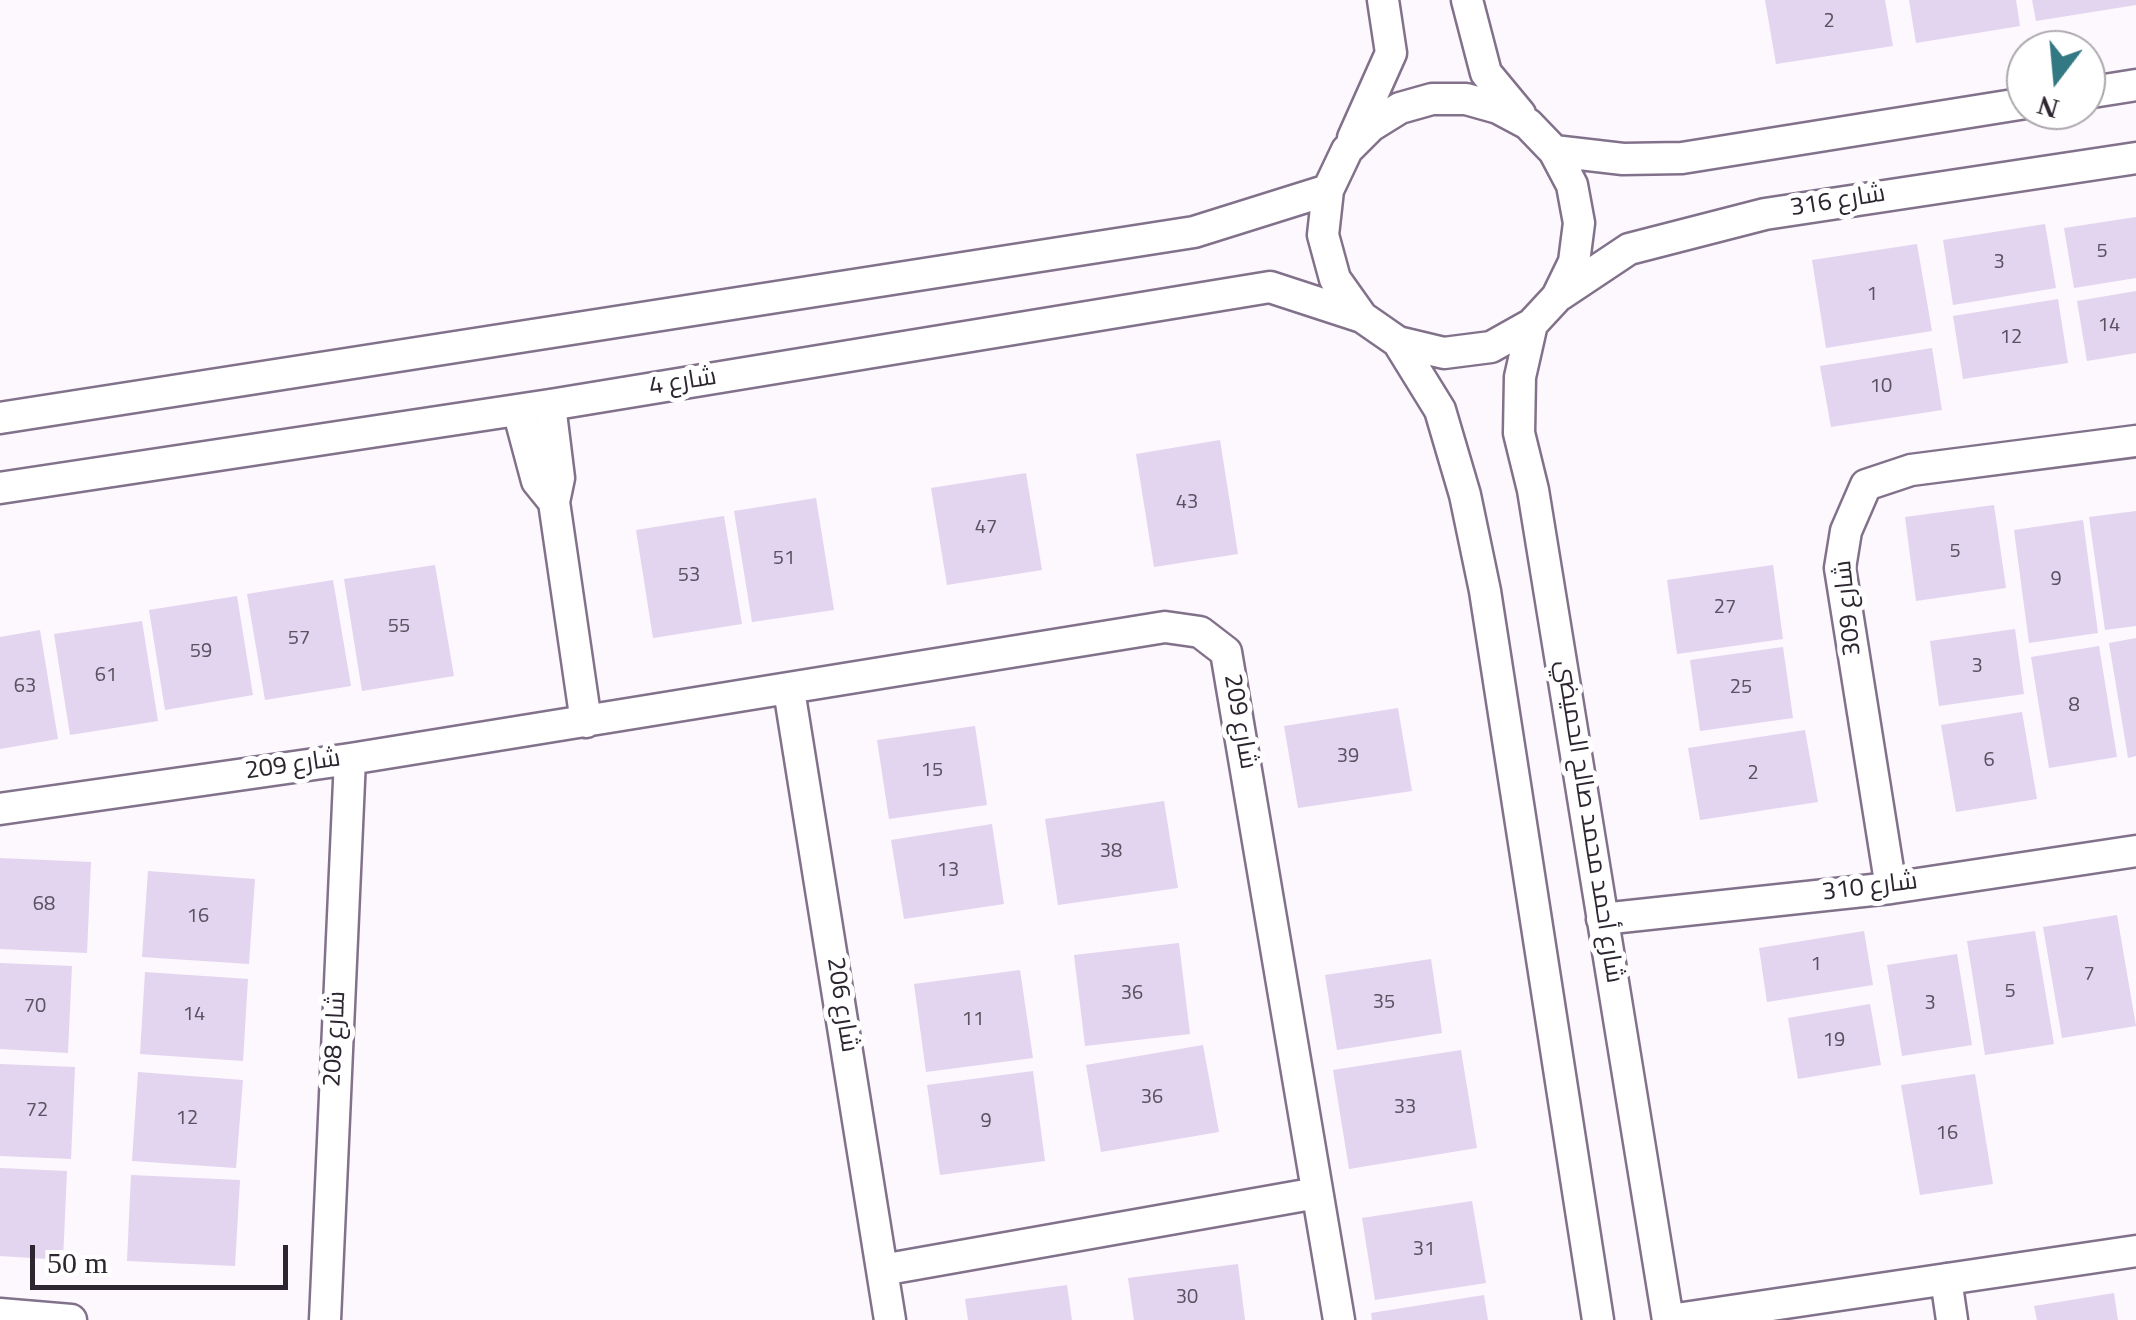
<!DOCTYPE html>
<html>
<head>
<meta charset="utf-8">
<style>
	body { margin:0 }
	#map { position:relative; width:2136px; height:1320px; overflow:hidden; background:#fcf8fd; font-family:Georgia,serif }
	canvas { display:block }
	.north { position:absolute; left:2006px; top:30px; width:100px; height:100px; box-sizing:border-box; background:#fff; border:2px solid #aba8ac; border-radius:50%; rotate:196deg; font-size:28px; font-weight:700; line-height:40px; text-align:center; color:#2d2630 }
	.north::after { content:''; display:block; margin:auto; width:35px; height:45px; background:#327983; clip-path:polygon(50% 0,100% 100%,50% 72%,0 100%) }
	.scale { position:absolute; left:30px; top:1245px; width:258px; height:45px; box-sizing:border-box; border:5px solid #2d2630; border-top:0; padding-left:12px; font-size:30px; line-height:35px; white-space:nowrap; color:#2d2630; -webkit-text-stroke:8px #fff; paint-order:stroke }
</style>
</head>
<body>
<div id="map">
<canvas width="2136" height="1320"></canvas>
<div class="north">N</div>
<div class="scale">50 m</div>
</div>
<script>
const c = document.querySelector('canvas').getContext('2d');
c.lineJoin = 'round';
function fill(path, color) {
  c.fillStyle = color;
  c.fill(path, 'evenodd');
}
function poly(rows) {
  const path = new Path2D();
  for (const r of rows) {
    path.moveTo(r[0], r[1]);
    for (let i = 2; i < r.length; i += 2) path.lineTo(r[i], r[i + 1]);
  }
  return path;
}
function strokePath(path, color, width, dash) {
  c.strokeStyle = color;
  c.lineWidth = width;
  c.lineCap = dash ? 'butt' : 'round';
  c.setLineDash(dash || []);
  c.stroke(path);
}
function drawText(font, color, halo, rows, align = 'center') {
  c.font = font + ' Georgia,Cairo,serif';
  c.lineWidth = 10;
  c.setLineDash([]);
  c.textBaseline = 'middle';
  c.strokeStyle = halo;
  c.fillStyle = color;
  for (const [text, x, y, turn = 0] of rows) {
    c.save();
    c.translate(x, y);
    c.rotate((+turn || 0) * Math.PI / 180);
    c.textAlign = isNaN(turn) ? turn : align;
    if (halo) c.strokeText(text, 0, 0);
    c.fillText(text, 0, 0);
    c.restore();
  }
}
const building = poly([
	[1765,0,1885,0,1893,46,1776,64],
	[1909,0,2016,0,2020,26,1916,43],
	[2032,0,2136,0,2136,5,2036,21],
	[2136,217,2136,278,2074,288,2064,228],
	[2045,224,2056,288,1953,305,1943,240],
	[1917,244,1932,331,1826,348,1812,260],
	[2136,291,2136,353,2087,361,2077,301],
	[2058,299,2068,363,1963,379,1953,316],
	[1932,348,1942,410,1831,427,1820,366],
	[1220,440,1238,554,1154,567,1136,454],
	[1026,473,1042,570,947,585,931,488],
	[816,498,834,610,752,622,734,511],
	[1994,505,2006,588,1916,601,1905,517],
	[2136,511,2136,626,2105,630,2089,517],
	[724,516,742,624,653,638,636,530],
	[2083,520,2098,633,2029,643,2014,530],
	[435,565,454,676,362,691,344,579],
	[1773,565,1783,639,1677,654,1667,580],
	[333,580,351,686,265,700,247,594],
	[237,596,253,695,165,710,149,610],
	[142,621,158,721,70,735,54,634],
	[2015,629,2024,694,1939,706,1930,641],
	[40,630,58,739,0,749,0,637],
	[2136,638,2136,756,2128,758,2109,643],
	[2099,646,2117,757,2049,768,2031,657],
	[1783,647,1793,718,1700,731,1690,660],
	[1398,708,1412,791,1298,808,1284,726],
	[2022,712,2037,799,1956,812,1941,725],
	[975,726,987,805,889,819,877,740],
	[1805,730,1818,802,1700,820,1688,748],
	[1164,801,1178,888,1058,905,1045,819],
	[992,824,1004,904,904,919,891,840],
	[0,858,91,862,87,953,0,949],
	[148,871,255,879,249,964,142,957],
	[2117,915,2136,1026,2062,1038,2043,927],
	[1864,931,1873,985,1767,1002,1759,948],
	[2035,931,2054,1044,1985,1055,1967,941],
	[1179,943,1190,1034,1085,1046,1074,955],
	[1957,954,1972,1045,1902,1056,1887,965],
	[1431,959,1442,1033,1337,1050,1325,975],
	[0,963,72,966,68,1053,0,1049],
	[1020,970,1033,1058,926,1072,914,984],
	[145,972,248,979,243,1061,140,1054],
	[1870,1004,1881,1065,1798,1079,1788,1018],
	[1203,1045,1219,1132,1101,1152,1086,1065],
	[1461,1050,1477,1148,1349,1169,1333,1070],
	[0,1064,75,1067,71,1159,0,1156],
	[1033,1071,1045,1161,940,1175,927,1085],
	[138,1072,243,1080,236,1168,132,1161],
	[1975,1074,1993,1184,1920,1195,1901,1085],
	[0,1168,67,1171,63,1260,0,1256],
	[131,1175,240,1180,235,1266,127,1261],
	[1472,1201,1486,1283,1375,1300,1362,1218],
	[1238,1264,1245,1320,1134,1320,1128,1278],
	[1067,1285,1072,1320,968,1320,965,1299],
	[2114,1293,2118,1320,2037,1320,2034,1306],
	[1484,1295,1488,1320,1372,1320,1371,1313]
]);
const minor = poly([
	[1467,0,1486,73,1520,114],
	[2086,93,2136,85],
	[1353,138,1391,53,1383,0],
	[1554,151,1623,159,1682,158,2026,103],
	[1560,295,1629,249,1765,214,2136,158],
	[1532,324,1491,347,1444,353,1398,342,1362,317,1335,279,1323,235,1328,190,1347,150,1371,126,1400,108,1432,99,1466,99,1498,108,1528,124,1554,151,1572,185,1579,223,1574,262,1557,297,1532,324,1520,377,1519,433,1533,490,1668,1320],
	[1398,342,1440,410,1465,495,1485,591,1598,1320],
	[550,405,559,478,554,502,586,722],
	[518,410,537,481,554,502],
	[0,418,1194,232,1328,190],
	[0,488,550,405,1270,287,1362,317],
	[789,690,890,1320],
	[0,809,350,759,1165,627,1200,632,1226,652,1339,1320],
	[1891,888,1840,568,1846,531,1866,485,1911,470,2136,441],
	[1602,919,1891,888,2136,851],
	[882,1270,1317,1193],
	[1946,1279,1952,1320],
	[0,1314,71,1320],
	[325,1320,350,759],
	[1670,1320,2136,1251]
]);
const numberNames = [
	["2",1829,23],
	["5",2102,253],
	["3",1999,264],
	["1",1872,296],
	["14",2109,327],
	["12",2011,339],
	["10",1881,388],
	["43",1187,504],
	["47",986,529],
	["5",1955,553],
	["51",784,560],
	["53",689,577],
	["9",2056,581],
	["27",1725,609],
	["55",399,628],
	["57",299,640],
	["59",201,653],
	["3",1977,668],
	["61",106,677],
	["63",25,688],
	["25",1741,689],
	["8",2074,707],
	["39",1348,758],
	["6",1989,762],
	["15",932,772],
	["2",1753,775],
	["38",1111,853],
	["13",948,872],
	["68",44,906],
	["16",198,918],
	["1",1816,966],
	["7",2089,976],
	["5",2010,993],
	["36",1132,995],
	["35",1384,1004],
	["3",1930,1005],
	["70",35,1008],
	["14",194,1016],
	["11",973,1021],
	["19",1834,1042],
	["36",1152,1099],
	["33",1405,1109],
	["72",37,1112],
	["12",187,1120],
	["9",986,1123],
	["16",1947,1135],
	["31",1424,1251],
	["30",1187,1299]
];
const streetNames = [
	["شارع 316",1838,203,-9],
	["شارع 4",683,384,-9],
	["شارع 309",1850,608,-96],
	["شارع 209",1238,722,80],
	["شارع 209",293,767,-8],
	["شارع أحمد محمد صالح الحميضي",1587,822,81],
	["شارع 310",1870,889,-7],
	["شارع 206",840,1005,81],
	["شارع 208",337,1039,-87]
];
fill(building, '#e3d4f0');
strokePath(minor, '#82718a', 35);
strokePath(minor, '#fff', 30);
drawText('20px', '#5a5260', null, numberNames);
drawText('25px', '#2d2630', '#fff', streetNames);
</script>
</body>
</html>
